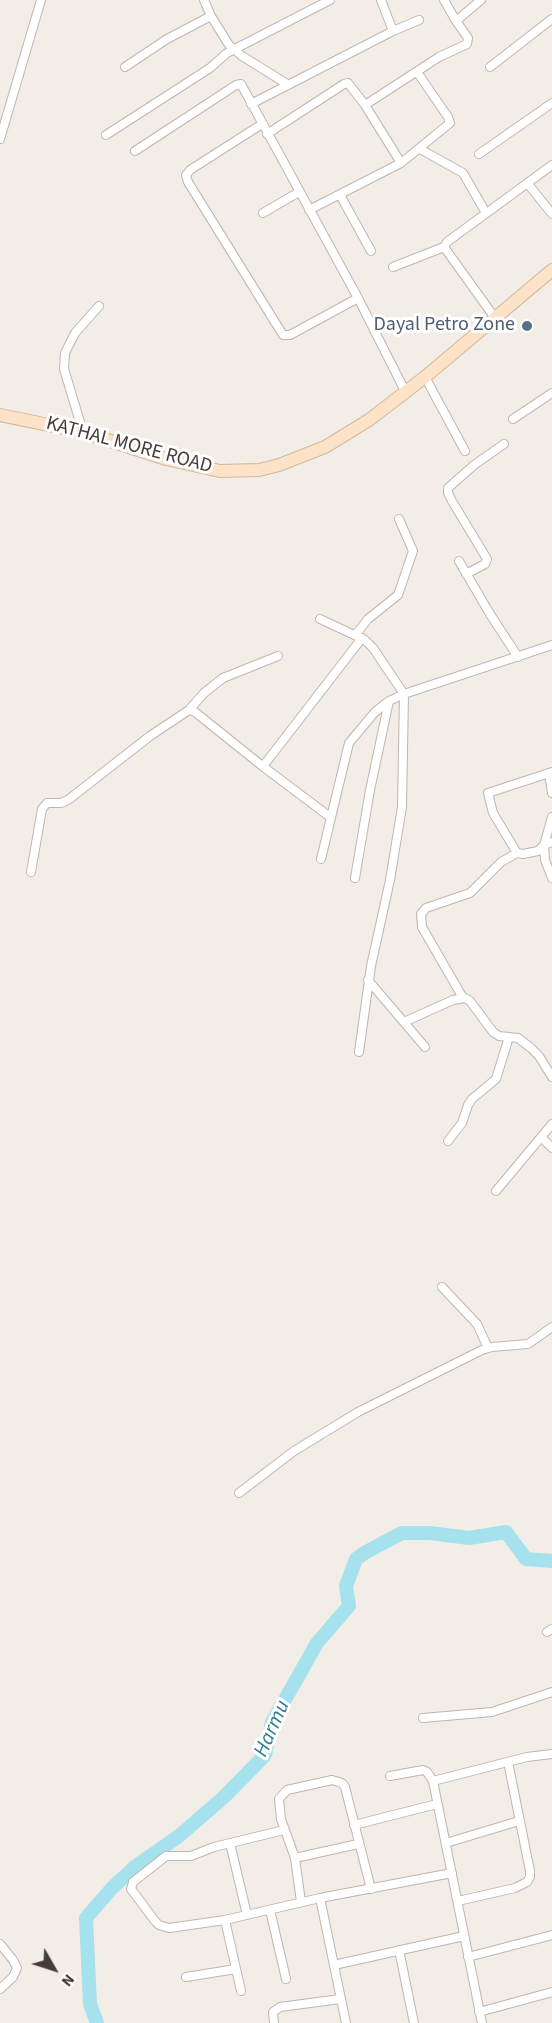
<!DOCTYPE html>
<html>
<head>
<meta charset="utf-8">
<style>
	body { margin:0 }
	#map { position:relative; width:552px; height:2023px; overflow:hidden; background:#f3ede7; font-family:"Source Sans 3",sans-serif }
	canvas { display:block }
	.north { position:absolute; left:24px; top:1939px; width:60px; height:60px; -webkit-text-stroke:4px #fff; paint-order:stroke; rotate:129deg; font-size:16px; font-weight:700; line-height:24px; text-align:center; color:#463c37 }
	.north::after { content:''; display:block; margin:auto; width:21px; height:27px; background:#463c37; clip-path:polygon(50% 0,100% 100%,50% 72%,0 100%) }
</style>
</head>
<body>
<div id="map">
<canvas width="552" height="2023"></canvas>
<div class="north">N</div>
</div>
<script>
const c = document.querySelector('canvas').getContext('2d');
c.lineJoin = 'round';
function poly(rows) {
  const path = new Path2D();
  for (const r of rows) {
    path.moveTo(r[0], r[1]);
    for (let i = 2; i < r.length; i += 2) path.lineTo(r[i], r[i + 1]);
  }
  return path;
}
function strokePath(path, color, width, dash) {
  c.strokeStyle = color;
  c.lineWidth = width;
  c.lineCap = dash ? 'butt' : 'round';
  c.setLineDash(dash || []);
  c.stroke(path);
}
function drawText(font, color, halo, rows, align = 'center') {
  c.font = font + ' "Source Sans 3",sans-serif';
  c.lineWidth = 6;
  c.setLineDash([]);
  c.textBaseline = 'middle';
  c.strokeStyle = halo;
  c.fillStyle = color;
  for (const [text, x, y, turn = 0] of rows) {
    c.save();
    c.translate(x, y);
    c.rotate((+turn || 0) * Math.PI / 180);
    c.textAlign = isNaN(turn) ? turn : align;
    if (halo) c.strokeText(text, 0, 0);
    c.fillText(text, 0, 0);
    c.restore();
  }
}
const river = poly([
	[97,2023,90,2004,86,1918,112,1888,136,1866,179,1836,224,1797,265,1755,272,1722,295,1682,317,1643,349,1606,346,1586,356,1559,366,1552,402,1533,430,1533,469,1538,506,1532,526,1559,552,1561]
]);
const street = poly([
	[204,0,211,16,229,45,242,56,287,84],
	[381,0,393,31],
	[444,0,456,21,481,0],
	[125,67,167,39,211,16],
	[490,67,552,19],
	[251,104,393,31,419,20],
	[262,124,190,170,186,175,188,182,283,335,290,335,358,298],
	[267,134,344,84,348,83,365,105],
	[106,135,210,68,227,53,330,0],
	[0,139,41,0],
	[420,149,463,173,486,213],
	[135,151,236,85,241,84,358,298,406,393],
	[479,154,552,103],
	[401,163,450,123,448,117,417,72],
	[528,184,552,214],
	[340,195,371,251],
	[309,210,401,163,365,105,439,57,467,44,468,38,456,21],
	[263,213,299,192],
	[393,267,444,247],
	[495,318,444,247,447,242,552,165],
	[425,377,465,451],
	[513,419,552,393],
	[83,432,64,369,65,353,75,333,99,306],
	[459,561,490,614,518,657],
	[466,574,485,564,487,559,452,501,448,493,448,488,474,465,504,444],
	[320,619,365,640,373,648,404,694,402,807,390,880,371,966,359,1052],
	[356,634,368,619,398,595,413,551,399,519],
	[189,710,204,693,223,678,278,656],
	[261,765,330,817],
	[549,773,552,793],
	[552,817,544,845,545,860,552,878],
	[517,853,493,813,488,793,552,772],
	[321,859,349,743,375,712,389,701,404,694,552,645],
	[31,872,42,809,47,803,61,803,68,800,150,736,189,710,195,712,261,765,264,765,362,638],
	[355,878,370,790,389,701],
	[368,980,425,1047],
	[463,998,422,927,421,914,426,908,470,893,501,862,517,853,523,854,538,851,544,845,552,842],
	[404,1022,453,1000,465,998,470,1001,493,1032,499,1036,518,1038,531,1048,539,1056,552,1077],
	[541,1137,552,1148],
	[448,1141,462,1123,468,1105,472,1099,496,1079,509,1037],
	[496,1191,552,1124],
	[442,1287,477,1324,488,1348],
	[239,1493,294,1451,358,1412,482,1350,492,1347,528,1344,552,1327],
	[547,1632,552,1629],
	[423,1718,492,1712,552,1692],
	[390,1776,423,1770,427,1772,433,1781,482,2023],
	[433,1781,527,1757,552,1754],
	[354,1825,437,1804],
	[284,1830,214,1847,191,1856,166,1856,133,1882,131,1889,155,1921,159,1925,169,1928,225,1920,320,1898,452,1873],
	[230,1843,247,1915],
	[446,1843,519,1821],
	[295,1858,358,1844],
	[320,1898,346,2023],
	[458,1901,515,1888,527,1882,530,1877,530,1871,508,1762],
	[301,1902,295,1858,281,1819,279,1799,287,1790,332,1780,342,1783,345,1787,371,1889],
	[270,1910,286,1979],
	[225,1920,241,1991],
	[0,1944,13,1960,17,1968,13,1977,0,1989],
	[399,1950,414,2023],
	[468,1957,552,1935],
	[334,1965,464,1936],
	[186,1977,236,1969],
	[479,2012,552,1992],
	[274,2023,273,2012,280,2007,340,1999]
]);
const secondary = poly([
	[0,415,83,432,166,459,220,471,259,470,279,465,325,447,369,420,425,377,552,270]
]);
const markers = [
	[527,326,6,"#5c6f8a"]
];
const serviceNames = [
	["Dayal Petro Zone",515,326]
];
const streetNames = [
	["KATHAL MORE ROAD",129,446,15]
];
const waterNames = [
	["Harmu",273,1729,-66]
];
strokePath(river, '#a6e1ee', 14);
strokePath(street, '#c1b5ad', 10);
strokePath(secondary, '#d4b79b', 14);
strokePath(street, '#fff', 8);
strokePath(secondary, '#fce3c8', 12);
for (const [x, y, r, color] of markers) {
  const dot = new Path2D();
  dot.arc(x, y, r, 0, 2 * Math.PI);
  c.fillStyle = color;
  c.fill(dot);
  strokePath(dot, '#fff', 2);
}
drawText('20px', '#4e5e75', '#fff', serviceNames, 'right');
drawText('20px', '#463c37', '#fff', streetNames);
drawText('italic 21px', '#2c7c8f', '#fff', waterNames);
</script>
</body>
</html>
